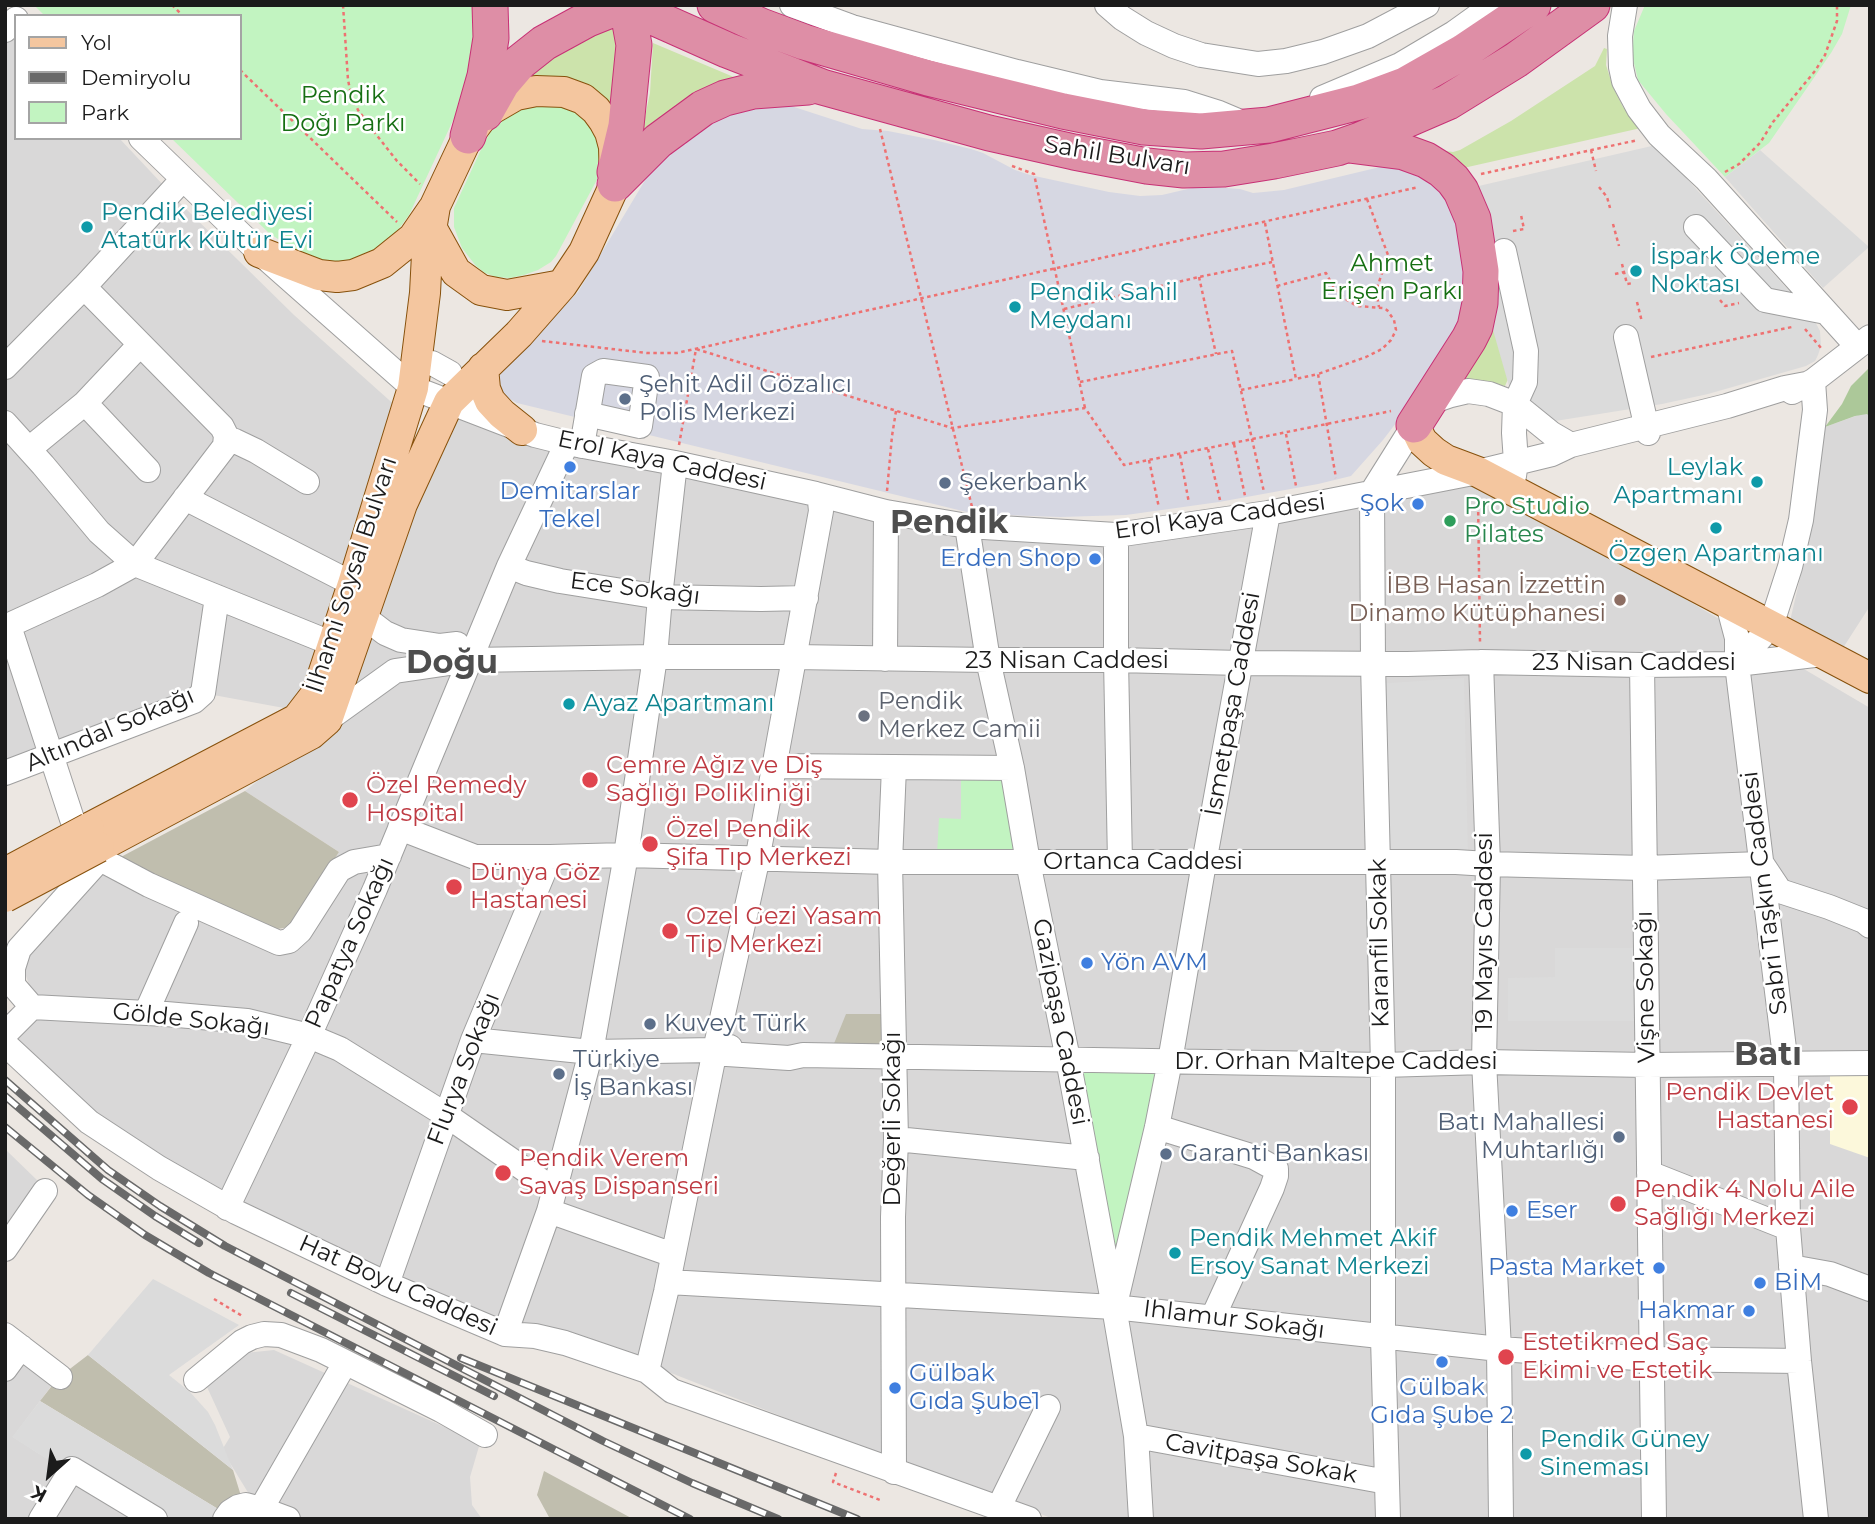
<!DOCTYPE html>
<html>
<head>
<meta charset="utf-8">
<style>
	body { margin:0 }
	#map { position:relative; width:1875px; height:1524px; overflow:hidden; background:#ece7e2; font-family:Montserrat,sans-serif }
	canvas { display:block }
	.frame { position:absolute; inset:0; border:7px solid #1b1b1b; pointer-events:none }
	.legend { position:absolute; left:14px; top:14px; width:228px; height:126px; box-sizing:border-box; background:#fff; border:2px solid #a4a4a4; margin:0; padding:9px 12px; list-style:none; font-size:21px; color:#1b1b1b }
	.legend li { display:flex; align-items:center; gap:14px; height:35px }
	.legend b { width:35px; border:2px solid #a4a4a4 }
	.north { position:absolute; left:14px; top:1440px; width:70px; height:70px; -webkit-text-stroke:5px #fff; paint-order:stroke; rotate:208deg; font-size:19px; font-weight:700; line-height:28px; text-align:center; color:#1b1b1b }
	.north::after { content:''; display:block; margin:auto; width:24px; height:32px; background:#1b1b1b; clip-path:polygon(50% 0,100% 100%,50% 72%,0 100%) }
</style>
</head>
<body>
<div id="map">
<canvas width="1875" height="1524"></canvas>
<div class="frame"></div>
<ul class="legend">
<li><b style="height:9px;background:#f4c69f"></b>Yol</li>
<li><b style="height:9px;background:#696969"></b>Demiryolu</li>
<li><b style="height:19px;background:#c2f4c1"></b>Park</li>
</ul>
<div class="north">K</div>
</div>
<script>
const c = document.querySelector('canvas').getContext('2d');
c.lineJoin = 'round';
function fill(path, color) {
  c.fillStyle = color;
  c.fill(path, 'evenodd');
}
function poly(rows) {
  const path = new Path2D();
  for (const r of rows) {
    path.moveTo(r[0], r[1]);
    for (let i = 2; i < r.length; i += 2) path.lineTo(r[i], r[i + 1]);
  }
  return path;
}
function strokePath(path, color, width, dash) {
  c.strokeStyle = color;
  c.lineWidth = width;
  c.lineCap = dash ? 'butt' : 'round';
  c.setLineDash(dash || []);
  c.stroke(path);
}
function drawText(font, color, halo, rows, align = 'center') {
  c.font = font + ' Montserrat,sans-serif';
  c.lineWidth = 5;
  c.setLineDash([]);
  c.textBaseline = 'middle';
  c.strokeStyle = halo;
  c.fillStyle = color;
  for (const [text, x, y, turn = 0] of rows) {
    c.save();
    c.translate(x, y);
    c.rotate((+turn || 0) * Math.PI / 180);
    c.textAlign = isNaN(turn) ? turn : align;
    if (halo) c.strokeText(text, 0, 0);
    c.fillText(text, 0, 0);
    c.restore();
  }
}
const residential = poly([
	[5,19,16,30,16,138,119,138,182,205,294,315,398,408,305,709,284,708,208,694,5,773],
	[444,403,969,525,1116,537,1475,475,1870,708,1870,1519,1054,1519,906,1465,648,1364,475,1320,224,1197,90,1113,8,1044,39,1013,19,956,100,864,274,941,295,920,339,852,245,791,316,735],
	[1861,414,1868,414,1870,417,1870,606,1841,651,1790,621,1813,523,1825,427],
	[5,1149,39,1182,5,1234],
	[5,1344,55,1381,13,1437,142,1519,5,1519],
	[274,1350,480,1443,470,1477,472,1505,482,1519,239,1519,252,1499,222,1450,230,1437,207,1387,245,1353]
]);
const education = poly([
	[1830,1070,1870,1070,1870,1158,1830,1144]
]);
const construction = poly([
	[245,791,339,852,295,920,289,927,278,929,264,925,119,858],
	[846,1014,886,1014,886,1048,833,1046],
	[88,1355,233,1470,241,1496,223,1512,40,1401,58,1378],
	[544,1471,633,1519,550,1519,537,1495]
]);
const grass = poly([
	[599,21,626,33,619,111,561,78,546,76,523,78],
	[653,43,748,83,641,136,650,93],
	[1604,48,1607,49,1606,65,1613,87,1623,107,1641,128,1459,169,1440,150,1453,152,1460,150,1511,121,1595,66],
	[1493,300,1511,372,1505,386,1493,383,1456,386]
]);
const forest = poly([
	[1870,367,1870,417,1867,414,1855,416,1825,427,1842,404,1851,386]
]);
const park = poly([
	[34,5,478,5,469,86,409,215,387,245,337,266,299,253,269,233,171,138,240,138,240,16,45,16],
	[1645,5,1851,5,1842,34,1831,53,1769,143,1725,177,1666,114,1638,80,1633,59,1633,45,1634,31],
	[560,97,599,132,600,174,556,256,551,262,538,270,524,275,510,278,496,277,485,273,476,266,462,248,454,227,454,208,485,141,500,118,507,110],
	[961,778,1009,779,1021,856,937,854,939,818,961,819],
	[1065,1063,1164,1065,1115,1285]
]);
const parking = poly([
	[1656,145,1812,316,1820,331,1821,346,1818,355,1815,361,1806,366,1708,394,1662,404,1549,422,1509,386,1493,330,1470,188],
	[1760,150,1869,247,1823,288,1725,177],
	[1464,678,1468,856,1381,859,1376,684],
	[1555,948,1633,948,1634,1021,1508,1021,1508,978,1555,977],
	[153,1279,239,1325,169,1375,190,1392,208,1412,215,1425,233,1470,88,1355],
	[40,1401,223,1512,219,1519,142,1519,12,1437]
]);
const plaza = poly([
	[788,105,862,129,888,131,934,140,971,149,983,153,1015,170,1030,175,1109,192,1140,196,1162,195,1192,188,1213,187,1240,189,1253,193,1264,192,1284,190,1380,167,1406,169,1432,183,1444,194,1454,212,1467,276,1464,315,1409,406,1383,440,1351,476,1318,484,1219,502,1126,515,1060,517,975,514,517,403,505,396,498,384,498,373,578,292,650,172,692,132,744,108]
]);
const path = poly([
	[172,5,183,16],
	[343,5,348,80,351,94,358,110,375,133,397,161,420,184],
	[240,70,397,222],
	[880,129,972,507],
	[1591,150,1596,171],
	[1012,166,1034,174,1085,408],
	[1725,172,1739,164,1760,143,1773,122,1815,71,1825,55,1837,21,1837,5],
	[1481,174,1638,140],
	[1599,187,1607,197,1610,208],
	[1367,199,1388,255,1376,291,1379,307],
	[1265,223,1296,379,1318,374,1336,478],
	[1613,224,1619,246],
	[1513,231,1524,229,1521,215],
	[1622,264,1627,284,1633,283],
	[1615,274,1624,272],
	[1199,277,1216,354],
	[1277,286,1326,273,1334,288,1347,300,1357,306,1383,308,1387,310,1394,320,1396,330,1391,340,1382,349,1366,357,1318,374],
	[1720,300,1725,306,1739,303],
	[1637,302,1642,322],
	[1064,309,1199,277,1272,262],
	[1805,329,1821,348],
	[542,341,647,353,677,353,1419,187],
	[1651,357,1792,327],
	[1080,382,1232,351,1264,492],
	[1241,390,1296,379],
	[1286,434,1296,486],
	[1234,444,1245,496],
	[679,445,696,349,952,428,1085,408,1124,465,1391,411],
	[1208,449,1220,500],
	[1180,455,1189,503],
	[1149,460,1159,508],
	[887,491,892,436,896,411],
	[1478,498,1480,642],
	[214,1299,244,1317],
	[836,1473,833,1482,880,1500]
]);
const minor = poly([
	[792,5,852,27,1017,72,1100,92,1184,102,1219,113,1245,124],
	[1107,5,1122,18,1146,33,1174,46,1201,55,1258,64,1286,61,1323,52,1368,36,1427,5],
	[1625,5,1620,36,1621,67,1624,81,1639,109,1659,135,1706,179,1857,346],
	[5,30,16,19],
	[1322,98,1400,65,1454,33,1493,5],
	[141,138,259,252,413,388,535,435,567,443,675,463,816,494,886,512,967,526,1116,535,1268,513,1478,472,1552,454,1571,445,1727,406,1785,388,1806,384],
	[1696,227,1765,300,1826,312],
	[1504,251,1526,351,1525,382,1515,404,1514,433,1516,462,1514,476],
	[1626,337,1648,433],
	[432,363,450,373],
	[5,367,84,287,183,179],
	[1792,392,1813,381,1870,337],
	[85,403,148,470],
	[1428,403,1451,395,1468,391,1489,394,1515,404,1552,434,1571,445],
	[5,423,43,465,99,532,135,564,225,446,226,435,222,427,84,287],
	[226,438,235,441,256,451,307,482],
	[582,446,594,376,603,371,647,377,640,426,587,414],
	[29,449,85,403,134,351],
	[1372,492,1373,664,1383,1065,1383,1338,1388,1519],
	[1372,492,1414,425],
	[185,498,353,584],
	[967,526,988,660,1012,768,1028,862,1068,1059,1114,1307,1136,1436,1141,1519],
	[1116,535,1116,660,1120,862],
	[509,566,526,573,560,581,660,597,761,599,806,598],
	[1728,604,1737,638,1737,664,1786,1065,1788,1228,1799,1361,1816,1519],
	[364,617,385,633,401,640,440,646,457,644,457,662],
	[9,626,72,819,100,859,19,949,13,968,13,985,32,1007],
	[5,627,97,585,135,564,333,644],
	[885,659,886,512],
	[1481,662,1488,864,1484,1062,1499,1349,1501,1519],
	[1737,664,1771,626,1790,567,1801,520,1815,410,1813,381],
	[1642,665,1654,1519],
	[327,720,395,671,470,660,655,657,794,657,988,660,1116,660,1241,663,1407,664,1481,662,1642,665,1737,664,1823,654],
	[774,766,1012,768],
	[894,767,890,862,896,1139,893,1217,894,1472],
	[5,773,194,701,203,693,217,597],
	[400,828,475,857,550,857,626,855,890,862,1456,862,1488,864,1644,868,1762,864,1780,891,1829,907,1864,921,1870,926],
	[100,859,149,885,279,943,289,941,300,931,339,870,354,862,389,856],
	[146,1013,186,923],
	[5,1034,32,1007,166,1014,247,1021,309,1036,340,1049,446,1115,553,1189],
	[473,1040,591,1052,715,1050,730,1047],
	[5,1044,89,1122,159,1168,236,1212,387,1284,505,1334,535,1336,565,1343,647,1371,672,1391,1029,1519],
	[715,1050,727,1054,789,1058,803,1055,1383,1065,1484,1062,1647,1065,1870,1063],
	[1157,1127,1254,1157,1276,1169,1276,1176,1272,1188,1213,1317],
	[896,1139,1087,1158],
	[1649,1173,1788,1228],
	[227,1208,309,1036,375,889,509,566,567,443],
	[549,1211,673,1255],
	[5,1249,45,1191],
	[1791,1267,1830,1274,1870,1289],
	[668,1282,1114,1307,1499,1349,1652,1359,1799,1361],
	[387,1284,473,1040,550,857],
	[1117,1296,1157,1127,1170,1061,1204,863,1268,513],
	[505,1334,549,1211,591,1052,626,855,655,657,660,597,675,463],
	[5,1335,60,1377],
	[5,1369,21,1347],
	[647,1371,666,1292,715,1050,756,866,821,511,820,501,816,494],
	[196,1380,242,1342,252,1337,264,1334,281,1335,321,1350,441,1410,485,1435],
	[1136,1436,1387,1482],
	[999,1507,1048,1407],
	[261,1509,345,1363],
	[41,1519,72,1469,155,1519],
	[225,1519,230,1512,238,1507,246,1505,261,1509,288,1519]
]);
const major = poly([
	[431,227,456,272,481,290,507,295,562,285],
	[259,252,319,275,337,277,353,275,382,263,413,238,433,209],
	[483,368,485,389,490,401,502,414,522,430],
	[1414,425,1422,441,1434,452,1446,460,1478,472,1870,678],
	[89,828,297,719,317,693,353,584,413,388,425,293,427,254,435,206,468,136,485,113,516,95,536,91,564,92,583,99,596,110,604,121,610,132,614,147,615,184,584,252,562,285,519,334,449,402,402,504,327,720,311,734,99,847]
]);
const highway = poly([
	[626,5,727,50,822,87,989,133,1074,152,1147,166,1184,170,1224,169,1274,161,1337,148,1360,140,1448,102,1516,60,1592,5],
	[715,5,761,26,804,42,928,78,1063,111,1144,127,1201,131,1269,125,1359,102,1405,85,1463,52,1533,5],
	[485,113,502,83,520,62,544,43,588,19,623,5],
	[468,136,485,76,491,38,490,5],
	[1349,145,1404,152,1426,160,1442,170,1453,180,1461,191,1473,219,1481,271,1480,303,1475,327,1469,339,1414,425],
	[615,172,626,126,634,45,630,23,625,5],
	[615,184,658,141,703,108,725,98,753,91,808,87]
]);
const rail = poly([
	[5,1080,108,1170,160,1206,225,1246,603,1441,692,1483,778,1519],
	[5,1096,102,1179,155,1216,199,1243],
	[5,1127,88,1195,145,1235,209,1273,690,1519],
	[291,1293,494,1396],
	[461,1358,857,1519]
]);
const majorBridge = poly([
	[5,873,89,828],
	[5,897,99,847]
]);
const markers = [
	[87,227,7,"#0f9aa8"],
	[1636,271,7,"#0f9aa8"],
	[1015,307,7,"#0f9aa8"],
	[625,399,7,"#5c6f8a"],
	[570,467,7,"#3f7fe0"],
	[1757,482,7,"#0f9aa8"],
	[945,483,7,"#5c6f8a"],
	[1418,504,7,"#3f7fe0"],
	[1450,521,7,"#2e9e5b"],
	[1716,528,7,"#0f9aa8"],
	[1095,559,7,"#3f7fe0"],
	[1620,600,7,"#8d6e63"],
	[569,704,7,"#0f9aa8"],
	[864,716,7,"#6b7280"],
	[590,780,9,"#e0444e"],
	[350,800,9,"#e0444e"],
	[650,844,9,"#e0444e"],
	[454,887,9,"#e0444e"],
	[670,931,9,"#e0444e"],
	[1087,963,7,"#3f7fe0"],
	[650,1024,7,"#5c6f8a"],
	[559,1074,7,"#5c6f8a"],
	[1850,1107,9,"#e0444e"],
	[1619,1137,7,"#5c6f8a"],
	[1166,1154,7,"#5c6f8a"],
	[503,1173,9,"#e0444e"],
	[1618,1204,9,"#e0444e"],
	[1512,1211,7,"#3f7fe0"],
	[1175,1253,7,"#0f9aa8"],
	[1659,1268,7,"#3f7fe0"],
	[1760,1283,7,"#3f7fe0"],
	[1749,1311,7,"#3f7fe0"],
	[1506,1357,9,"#e0444e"],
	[1442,1362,7,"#3f7fe0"],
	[895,1388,7,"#3f7fe0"],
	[1526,1454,7,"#0f9aa8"]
];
const parkNames = [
	["Pendik",343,96],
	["Doğı Parkı",343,124],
	["Ahmet",1392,264],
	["Erişen Parkı",1392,292]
];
const streetNames = [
	["Sahil Bulvarı",1117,156,9],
	["Erol Kaya Caddesi",662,461,12],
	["Erol Kaya Caddesi",1220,517,-8],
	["İlhami Soysal Bulvarı",352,575,-72],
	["Ece Sokağı",635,589,7],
	["23 Nisan Caddesi",1067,661],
	["23 Nisan Caddesi",1634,663],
	["İsmetpaşa Caddesi",1233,704,-80],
	["Altındal Sokağı",110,730,-23],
	["Ortanca Caddesi",1143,862],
	["Sabri Taşkın Caddesi",1765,893,-97],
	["19 Mayıs Caddesi",1485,932,-90],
	["Papatya Sokağı",350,943,-66],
	["Karanfil Sokak",1380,943,-91],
	["Vişne Sokağı",1646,987,-91],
	["Gölde Sokağı",191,1020,6],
	["Gazipaşa Caddesi",1060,1022,79],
	["Dr. Orhan Maltepe Caddesi",1336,1062],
	["Flurya Sokağı",464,1069,-69],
	["Değerli Sokağı",893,1119,-90],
	["Hat Boyu Caddesi",398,1286,24],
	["Ihlamur Sokağı",1234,1320,7],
	["Cavitpaşa Sokak",1261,1459,10]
];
const cultureNames = [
	["Pendik Belediyesi",101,213],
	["Atatürk Kültür Evi",101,241],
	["İspark Ödeme",1650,257],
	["Noktası",1650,285],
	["Pendik Sahil",1029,293],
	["Meydanı",1029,321],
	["Leylak",1743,468,"right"],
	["Apartmanı",1743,496,"right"],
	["Özgen Apartmanı",1716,554,"center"],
	["Ayaz Apartmanı",583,704],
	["Pendik Mehmet Akif",1189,1239],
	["Ersoy Sanat Merkezi",1189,1267],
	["Pendik Güney",1540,1440],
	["Sineması",1540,1468]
];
const serviceNames = [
	["Şehit Adil Gözalıcı",639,385],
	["Polis Merkezi",639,413],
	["Şekerbank",959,483],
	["Kuveyt Türk",664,1024],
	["Türkiye",573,1060],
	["İş Bankası",573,1088],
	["Batı Mahallesi",1605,1123,"right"],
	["Muhtarlığı",1605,1151,"right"],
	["Garanti Bankası",1180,1154]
];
const shopNames = [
	["Demitarslar",570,492,"center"],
	["Tekel",570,520,"center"],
	["Şok",1404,504],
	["Erden Shop",1081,559],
	["Yön AVM",1101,963,"left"],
	["Eser",1526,1211,"left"],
	["Pasta Market",1645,1268],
	["BİM",1774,1283,"left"],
	["Hakmar",1735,1311],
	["Gülbak",909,1374,"left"],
	["Gıda Şube1",909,1402,"left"],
	["Gülbak",1442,1388,"center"],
	["Gıda Şube 2",1442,1416,"center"]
];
const leisureNames = [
	["Pro Studio",1464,507],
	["Pilates",1464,535]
];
const educationNames = [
	["İBB Hasan İzzettin",1606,586],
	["Dinamo Kütüphanesi",1606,614]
];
const worshipNames = [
	["Pendik",878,702],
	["Merkez Camii",878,730]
];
const healthNames = [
	["Cemre Ağız ve Diş",606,766],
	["Sağlığı Polikliniği",606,794],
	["Özel Remedy",366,786],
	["Hospital",366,814],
	["Özel Pendik",666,830],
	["Şifa Tıp Merkezi",666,858],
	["Dünya Göz",470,873],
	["Hastanesi",470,901],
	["Ozel Gezi Yasam",686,917],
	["Tip Merkezi",686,945],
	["Pendik Devlet",1834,1093,"right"],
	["Hastanesi",1834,1121,"right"],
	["Pendik Verem",519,1159],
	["Savaş Dispanseri",519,1187],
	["Pendik 4 Nolu Aile",1634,1190],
	["Sağlığı Merkezi",1634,1218],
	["Estetikmed Saç",1522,1343],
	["Ekimi ve Estetik",1522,1371]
];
const districtNames = [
	["Pendik",949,524],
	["Doğu",452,664],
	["Batı",1768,1056]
];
fill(residential, '#d9d8d8');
fill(education, '#fcf8db');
fill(construction, '#c0beae');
fill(grass, '#cce3ab');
fill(forest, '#acc899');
fill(park, '#c2f4c1');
fill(parking, '#dbdbdb');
fill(plaza, '#d6d7e2');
strokePath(minor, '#9f9f9f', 26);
strokePath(major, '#87510c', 32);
strokePath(highway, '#c73175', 37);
strokePath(path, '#ee7171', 2.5, [3.5, 3.5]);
strokePath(minor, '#fff', 24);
strokePath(major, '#f4c69f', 30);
strokePath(highway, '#de8ea6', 35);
strokePath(rail, '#696969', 8);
strokePath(rail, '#fff', 5, [16]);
strokePath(majorBridge, '#87510c', 32, []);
strokePath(majorBridge, '#f4c69f', 30);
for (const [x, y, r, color] of markers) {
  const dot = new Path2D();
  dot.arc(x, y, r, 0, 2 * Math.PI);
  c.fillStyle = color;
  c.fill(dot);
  strokePath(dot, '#fff', 2.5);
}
drawText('24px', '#166f13', '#fff', parkNames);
drawText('24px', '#1b1b1b', '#fff', streetNames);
drawText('24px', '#0d838f', '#fff', cultureNames, 'left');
drawText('24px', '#4e5e75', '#fff', serviceNames, 'left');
drawText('24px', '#366cbe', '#fff', shopNames, 'right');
drawText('24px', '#27864d', '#fff', leisureNames, 'left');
drawText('24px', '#785e54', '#fff', educationNames, 'right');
drawText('24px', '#5b616d', '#fff', worshipNames, 'left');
drawText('24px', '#be3a42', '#fff', healthNames, 'left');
drawText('bold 32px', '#4e4e4e', '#fff', districtNames);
</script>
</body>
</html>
